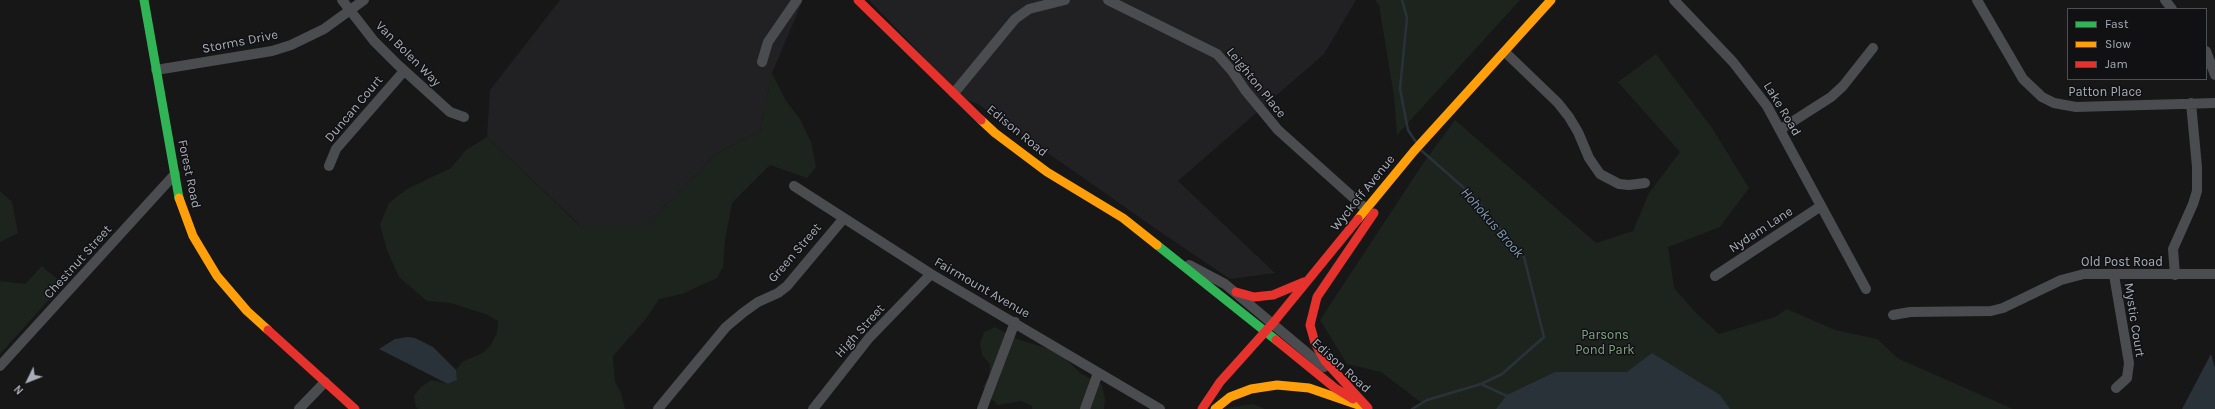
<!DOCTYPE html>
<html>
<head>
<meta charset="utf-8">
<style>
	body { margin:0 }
	#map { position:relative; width:2215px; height:409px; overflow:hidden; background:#171717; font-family:Karla,sans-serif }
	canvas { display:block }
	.legend { position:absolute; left:2067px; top:8px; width:140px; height:72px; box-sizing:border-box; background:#111113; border:1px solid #4d4f55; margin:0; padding:5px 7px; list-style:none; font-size:12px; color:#a8adb8 }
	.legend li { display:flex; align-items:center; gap:8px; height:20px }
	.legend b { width:20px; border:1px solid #4d4f55 }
	.north { position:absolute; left:8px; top:361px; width:40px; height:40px; -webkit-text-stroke:3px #111113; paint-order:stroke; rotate:227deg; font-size:11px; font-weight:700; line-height:16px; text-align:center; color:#a8adb8 }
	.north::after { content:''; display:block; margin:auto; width:14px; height:18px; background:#a8adb8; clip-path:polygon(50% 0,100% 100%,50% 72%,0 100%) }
</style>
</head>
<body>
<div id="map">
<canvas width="2215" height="409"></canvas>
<ul class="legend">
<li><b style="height:5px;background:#30b455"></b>Fast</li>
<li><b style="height:5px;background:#ff9f0a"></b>Slow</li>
<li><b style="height:5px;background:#e5322d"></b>Jam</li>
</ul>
<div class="north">N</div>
</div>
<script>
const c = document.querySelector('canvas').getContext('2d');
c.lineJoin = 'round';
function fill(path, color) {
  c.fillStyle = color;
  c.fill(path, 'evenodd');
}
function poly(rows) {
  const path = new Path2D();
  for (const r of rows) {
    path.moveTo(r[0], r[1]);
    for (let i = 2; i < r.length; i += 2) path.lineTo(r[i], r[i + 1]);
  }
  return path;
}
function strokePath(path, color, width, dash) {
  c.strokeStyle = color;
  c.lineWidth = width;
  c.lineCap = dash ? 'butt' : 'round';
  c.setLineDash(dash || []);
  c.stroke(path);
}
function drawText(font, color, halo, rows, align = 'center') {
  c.font = font + ' Karla,sans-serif';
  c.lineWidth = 3;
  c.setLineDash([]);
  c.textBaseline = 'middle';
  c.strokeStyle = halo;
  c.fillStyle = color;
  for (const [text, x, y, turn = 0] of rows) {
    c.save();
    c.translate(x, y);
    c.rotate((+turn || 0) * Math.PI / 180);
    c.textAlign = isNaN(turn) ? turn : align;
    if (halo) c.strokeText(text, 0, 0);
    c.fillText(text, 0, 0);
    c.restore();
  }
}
const built = poly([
	[560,0,803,0,772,73,760,131,716,154,646,225,580,225,487,137,490,90],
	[869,0,1356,0,1324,54,1178,181,1275,273,1230,279,1159,231,978,104,964,99]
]);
const green = poly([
	[1375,0,1520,0,1397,135,1394,96,1379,5],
	[1656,54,1712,128,1749,188,1720,227,1668,247,1674,288,1696,313,1719,334,1775,317,1787,309,1835,330,1877,339,1899,359,2013,409,1412,409,1422,403,1381,372,1347,364,1320,320,1422,165,1455,120,1596,243,1633,231,1649,193,1680,152,1618,82],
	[772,73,786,101,800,119,811,142,816,167,807,178,770,165,732,203,725,240,723,267,717,278,682,294,659,299,645,320,613,356,615,382,621,393,625,409,419,409,416,407,414,396,421,387,431,380,448,384,457,380,456,370,462,362,484,352,492,343,497,333,498,321,488,315,451,303,427,301,399,277,387,250,380,225,389,203,407,189,451,168,466,150,487,137,579,225,646,225,716,154,760,131],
	[0,191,12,202,18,233,0,242],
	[42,266,63,284,0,354,0,281,25,284],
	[995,327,1017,339,1052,350,1063,356,1080,373,1102,385,1105,399,1104,409,1032,409,1032,406,1021,401,998,405,989,397,983,387,989,376,990,364,982,355,980,344,984,332],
	[1253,404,1265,409,1225,409,1226,408]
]);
const water = poly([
	[407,337,415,338,433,347,456,370,457,380,448,384,379,349,395,339],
	[1652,353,1720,395,1730,409,1496,409,1507,395,1555,372,1627,372],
	[2211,354,2215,368,2215,409,2182,409]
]);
const stream = poly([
	[1402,0,1407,18,1400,89,1408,130,1416,142],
	[1481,384,1509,397],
	[1412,409,1427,400,1481,384,1502,374,1544,337,1524,257,1472,195,1422,151]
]);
const street = poly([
	[342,0,374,41,397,64,450,112,464,117],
	[1108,0,1217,54,1232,71,1245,90,1278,130,1366,209],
	[1674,0,1733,62,1767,106,1866,289],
	[1977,0,2023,79,2042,97,2054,103,2076,107,2215,103],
	[2165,0,2172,9],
	[2206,51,2215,75],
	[1505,52,1558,103,1569,117,1578,132,1589,158,1600,174,1619,184,1629,185,1645,183],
	[762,62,768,42,797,0],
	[156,70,272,51,291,45,324,29,364,0],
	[954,93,1015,19,1029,9,1065,0],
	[1781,129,1831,97,1843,86,1873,48],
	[329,166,336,149,404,71],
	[794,186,931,274,1160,409],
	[1189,265,1225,284,1324,367],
	[2114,275,2129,363,2127,378,2116,388],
	[2175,275,2173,249,2193,204,2197,191,2197,167,2191,103],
	[1715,276,1821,206],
	[1893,315,1910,312,1991,311,2003,308,2061,280,2084,274,2215,274],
	[0,366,175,174],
	[299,409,325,382],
	[658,409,726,327,744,312,758,302,778,293,787,286,844,218],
	[813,409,869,338,931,274],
	[982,409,1015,322],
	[1085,409,1098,373]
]);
const fast = poly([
	[144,0,179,198],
	[1157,245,1276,340]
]);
const slow = poly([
	[981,120,995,133,1047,172,1123,218,1157,245],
	[179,198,193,236,217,276,247,311,268,330],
	[1358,219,1414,151,1551,0],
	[1215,409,1230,397,1251,389,1277,385,1309,388,1367,408]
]);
const jam = poly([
	[858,0,981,120],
	[1236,292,1254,297,1273,295,1304,282],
	[268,330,355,409],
	[1276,340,1335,388,1353,399],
	[1368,408,1325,361,1315,343,1310,325,1317,297,1374,213],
	[1202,409,1220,382,1273,323,1358,219]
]);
const streetNames = [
	["Storms Drive",240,42,-11],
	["Van Bolen Way",408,54,45],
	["Leighton Place",1256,83,51],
	["Patton Place",2105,92],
	["Duncan Court",354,109,-50],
	["Lake Road",1782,109,59],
	["Edison Road",1017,131,39],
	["Forest Road",189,174,78],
	["Wyckoff Avenue",1363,193,-51],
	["Nydam Lane",1761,230,-33],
	["Green Street",795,253,-49],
	["Chestnut Street",78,262,-48],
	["Old Post Road",2122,262],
	["Fairmount Avenue",982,288,30],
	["Mystic Court",2134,320,81],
	["High Street",860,331,-48],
	["Edison Road",1341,366,42]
];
const parkNames = [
	["Parsons",1605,335],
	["Pond Park",1605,350]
];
const waterNames = [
	["Hohokus Brook",1492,223,49]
];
fill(built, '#212123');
fill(green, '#1d241e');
fill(water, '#2a3239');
strokePath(stream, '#2a3239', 2.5);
strokePath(street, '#4b4c50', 10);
strokePath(fast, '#30b455', 9);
strokePath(slow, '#ff9f0a', 9);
strokePath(jam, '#e5322d', 9);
drawText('13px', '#a8adb8', '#111113', streetNames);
drawText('13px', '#7fa381', '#111113', parkNames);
drawText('italic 14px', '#7f9bb3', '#111113', waterNames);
</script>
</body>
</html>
